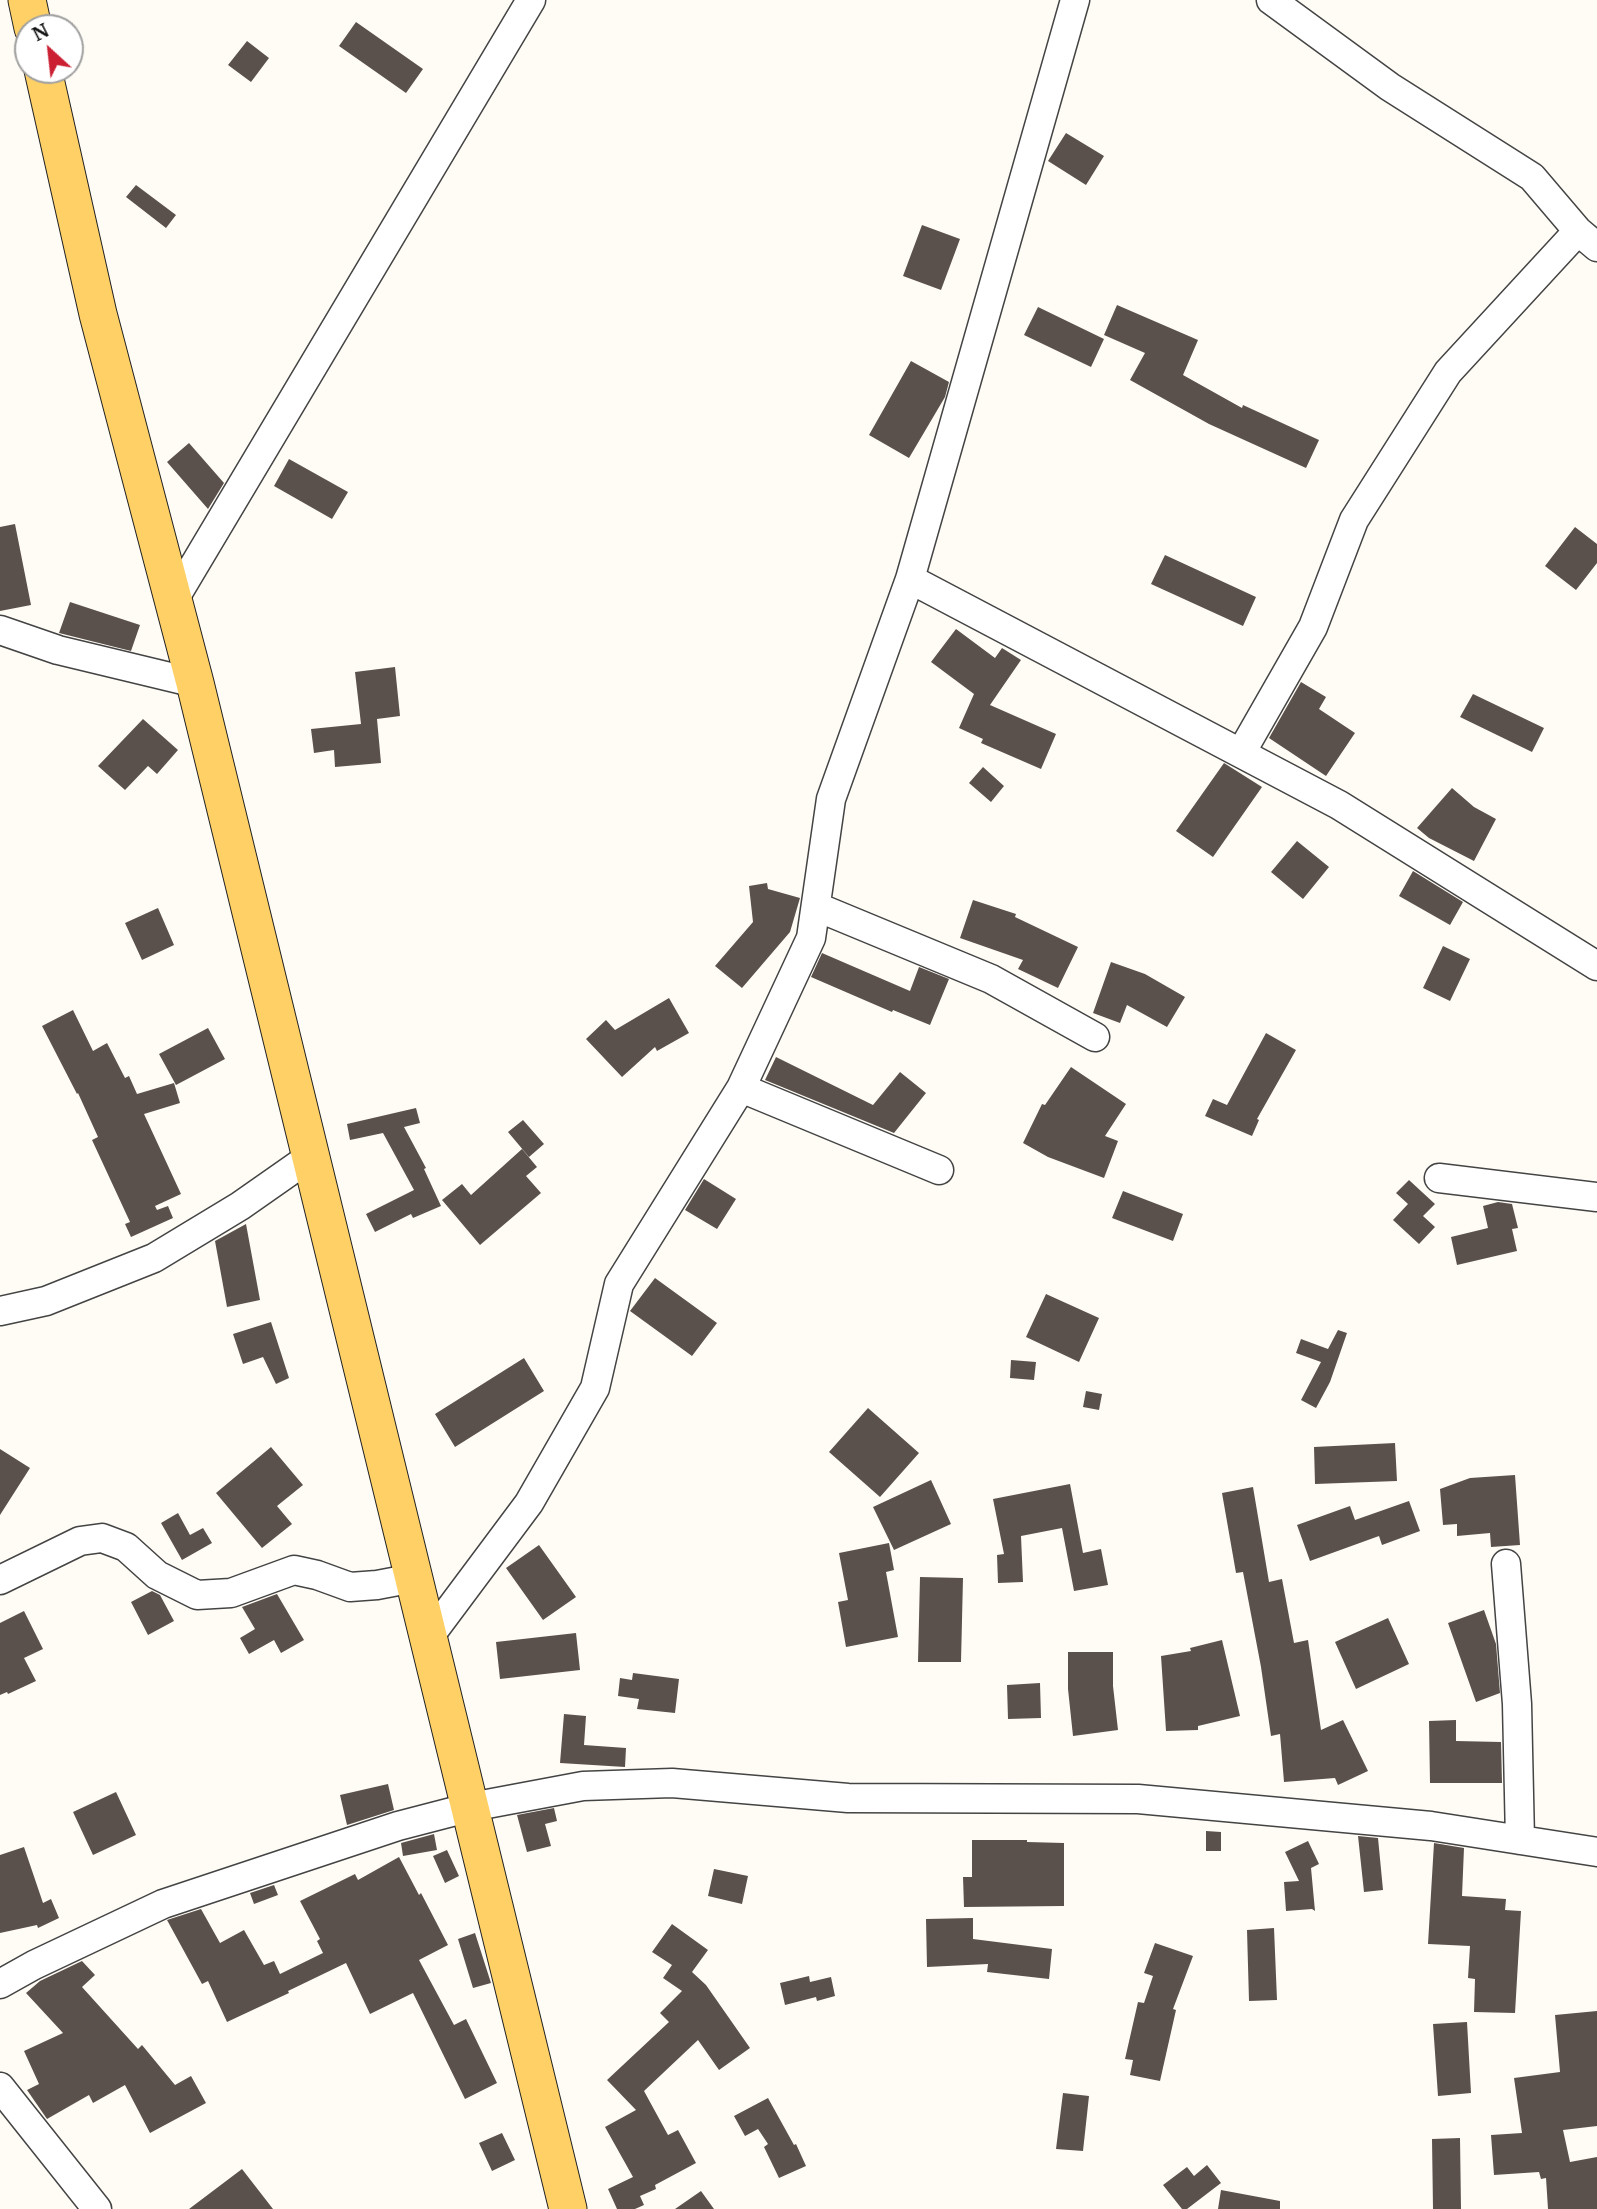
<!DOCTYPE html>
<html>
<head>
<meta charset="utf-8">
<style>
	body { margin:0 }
	#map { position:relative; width:1597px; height:2209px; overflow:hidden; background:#fffcf5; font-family:Merriweather,serif }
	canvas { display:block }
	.north { position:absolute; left:14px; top:14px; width:70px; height:70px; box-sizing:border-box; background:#fff; border:2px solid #a0a0a0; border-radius:50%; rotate:333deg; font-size:19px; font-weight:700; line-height:28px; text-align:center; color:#111 }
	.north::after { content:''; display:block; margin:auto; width:24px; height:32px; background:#cb1f32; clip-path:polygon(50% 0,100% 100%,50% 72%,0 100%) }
</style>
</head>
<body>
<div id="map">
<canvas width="1597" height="2209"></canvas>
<div class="north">N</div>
</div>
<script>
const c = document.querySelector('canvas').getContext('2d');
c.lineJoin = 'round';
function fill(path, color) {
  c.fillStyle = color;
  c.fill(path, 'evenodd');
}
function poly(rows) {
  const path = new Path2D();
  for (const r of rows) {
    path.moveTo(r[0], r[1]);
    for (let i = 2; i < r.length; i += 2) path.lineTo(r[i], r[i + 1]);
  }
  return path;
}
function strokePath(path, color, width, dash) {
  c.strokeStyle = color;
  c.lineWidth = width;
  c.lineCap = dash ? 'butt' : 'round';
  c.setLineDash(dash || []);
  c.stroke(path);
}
const building = poly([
	[356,22,423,69,406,93,339,46],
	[247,41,269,58,251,82,228,65],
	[1066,133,1104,156,1086,185,1048,161],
	[136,185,176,215,166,228,126,197],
	[922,225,960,239,941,290,903,276],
	[1117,305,1198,340,1183,375,1242,408,1243,405,1319,440,1306,468,1209,424,1130,380,1145,353,1104,335],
	[1038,307,1104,339,1091,367,1024,335],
	[911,361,949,382,945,397,909,458,869,435],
	[189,443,224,483,208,509,167,462],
	[289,459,348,492,332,519,274,486],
	[15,524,31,605,0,611,0,527],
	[1575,527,1597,544,1597,563,1576,590,1545,566],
	[1165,555,1256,597,1243,626,1151,584],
	[70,602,140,625,131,651,59,633],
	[956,629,995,658,1002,648,1021,660,990,705,1056,734,1041,769,981,743,983,739,959,728,974,694,931,662],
	[395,667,400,716,377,719,381,763,335,767,334,750,314,753,311,729,361,724,355,672],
	[1301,682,1326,697,1319,709,1355,733,1326,776,1269,738],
	[1473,694,1544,728,1532,752,1460,717],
	[143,719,178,750,157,774,148,766,125,790,98,766],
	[1224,763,1262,787,1213,857,1176,831],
	[983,767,1004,786,991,802,969,783],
	[1452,788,1474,807,1496,819,1474,861,1429,838,1417,828],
	[1297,841,1329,867,1303,899,1271,872],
	[1413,871,1463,902,1450,925,1399,896],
	[767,883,768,889,800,898,790,932,742,988,715,966,753,922,749,886],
	[973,900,1016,914,1015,917,1078,947,1058,988,1018,969,1023,960,960,938],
	[158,908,174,945,142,960,125,923],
	[1443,946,1470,959,1450,1001,1423,988],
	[822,953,910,991,919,967,949,979,930,1025,893,1010,892,1012,811,977],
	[1111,962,1145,974,1185,997,1167,1027,1127,1005,1120,1023,1093,1013],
	[669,998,689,1033,657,1051,655,1047,622,1077,586,1039,606,1020,615,1030],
	[73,1010,93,1051,107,1043,125,1078,129,1076,137,1094,174,1083,180,1103,144,1114,181,1194,155,1206,157,1210,168,1206,173,1218,131,1237,125,1224,130,1222,92,1140,98,1137,78,1093,77,1094,42,1026],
	[208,1028,225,1059,176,1085,159,1054],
	[1266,1033,1296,1050,1257,1119,1259,1120,1252,1136,1205,1116,1213,1099,1227,1105],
	[776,1057,873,1105,900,1072,926,1093,894,1133,765,1080],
	[1071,1067,1126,1104,1105,1136,1118,1141,1104,1178,1048,1157,1023,1143,1042,1104,1045,1105],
	[416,1108,420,1123,404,1127,426,1168,424,1169,441,1206,413,1218,411,1214,375,1232,366,1214,414,1190,383,1133,350,1140,347,1124],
	[523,1120,544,1144,529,1157,508,1132],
	[522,1149,537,1167,526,1176,541,1193,480,1245,442,1200,462,1184,471,1195],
	[704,1179,736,1199,717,1229,685,1210],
	[1409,1180,1435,1204,1423,1216,1435,1227,1419,1244,1393,1220,1408,1204,1396,1193],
	[1123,1191,1183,1214,1173,1241,1112,1218],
	[1498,1202,1512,1204,1518,1228,1512,1229,1517,1251,1457,1265,1451,1237,1488,1228,1483,1206],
	[246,1224,260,1300,227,1307,215,1241],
	[655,1278,717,1323,692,1356,630,1311],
	[1046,1294,1099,1318,1079,1362,1026,1337],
	[271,1322,289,1378,276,1384,263,1357,243,1364,233,1334],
	[1338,1330,1347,1333,1330,1382,1316,1408,1301,1400,1321,1362,1296,1353,1301,1339,1328,1349],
	[524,1358,544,1391,455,1447,435,1414],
	[1011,1360,1036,1362,1034,1380,1010,1378],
	[1086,1391,1102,1394,1099,1410,1083,1407],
	[868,1408,919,1453,880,1497,829,1452],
	[1395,1443,1397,1481,1315,1484,1314,1447],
	[271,1447,303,1485,277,1506,292,1524,262,1548,216,1493],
	[0,1449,30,1468,0,1515],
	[1515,1475,1520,1545,1491,1547,1490,1533,1457,1536,1457,1524,1443,1525,1440,1489,1470,1478],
	[931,1480,951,1524,894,1550,873,1507],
	[1070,1484,1083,1553,1101,1549,1108,1585,1074,1591,1062,1528,1021,1536,1023,1582,998,1583,997,1555,1004,1554,993,1499],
	[1253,1487,1269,1582,1282,1579,1294,1643,1308,1640,1321,1730,1343,1720,1368,1771,1338,1785,1335,1778,1284,1782,1280,1734,1271,1736,1261,1667,1243,1572,1236,1573,1222,1493],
	[1409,1501,1420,1531,1382,1545,1379,1536,1310,1561,1297,1525,1350,1506,1355,1520],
	[178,1513,190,1535,203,1528,212,1543,182,1560,161,1523],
	[889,1543,894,1570,886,1572,898,1637,846,1647,838,1602,848,1600,839,1553],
	[539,1545,576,1597,543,1620,506,1568],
	[920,1577,963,1578,961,1662,918,1662],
	[152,1591,160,1595,174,1621,148,1635,131,1602],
	[277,1594,304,1640,281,1653,274,1640,249,1654,240,1638,255,1629,242,1607],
	[1484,1610,1496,1644,1500,1693,1476,1702,1448,1623],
	[24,1611,43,1649,24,1658,36,1681,8,1694,7,1692,0,1695,0,1623],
	[1388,1618,1409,1664,1356,1689,1335,1642],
	[576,1633,580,1670,500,1679,496,1642],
	[1222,1640,1240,1716,1198,1726,1198,1730,1166,1731,1161,1656,1191,1651,1190,1648],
	[1068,1652,1113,1652,1113,1686,1118,1730,1073,1736,1068,1689],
	[633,1673,679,1679,675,1713,637,1709,639,1699,618,1696,620,1678,632,1680],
	[1040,1683,1041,1718,1008,1719,1007,1685],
	[564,1714,586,1716,584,1745,626,1748,625,1767,560,1763],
	[1456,1720,1456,1741,1501,1742,1502,1783,1430,1783,1429,1721],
	[388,1784,394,1810,347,1825,340,1795],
	[116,1792,136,1835,93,1855,73,1812],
	[554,1808,557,1821,545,1824,551,1846,527,1852,517,1815],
	[1206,1831,1221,1832,1221,1851,1206,1851],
	[434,1834,437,1850,403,1856,401,1843],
	[1358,1836,1378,1838,1383,1890,1364,1892],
	[972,1840,1027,1840,1027,1842,1064,1843,1064,1906,964,1907,963,1877,972,1877],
	[1308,1841,1319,1864,1311,1868,1315,1911,1312,1909,1286,1911,1284,1882,1299,1881,1285,1852],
	[1434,1843,1464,1848,1462,1896,1506,1899,1505,1910,1521,1911,1515,2013,1474,2012,1475,1979,1468,1978,1470,1946,1428,1944],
	[24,1847,43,1903,51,1899,59,1918,38,1928,37,1925,0,1933,0,1855],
	[447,1850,459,1876,445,1883,433,1856],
	[399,1857,419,1895,421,1893,448,1945,419,1960,454,2025,466,2019,497,2083,465,2099,413,1993,370,2014,346,1963,288,1991,289,1993,227,2022,208,1981,202,1984,167,1920,201,1909,220,1943,244,1930,264,1965,274,1961,280,1974,323,1953,317,1941,320,1939,300,1901,355,1874,358,1880],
	[714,1869,748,1876,742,1904,708,1896],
	[274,1885,278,1895,254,1904,250,1893],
	[973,1918,973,1939,1052,1949,1049,1979,987,1972,988,1964,927,1967,926,1919],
	[672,1924,708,1950,692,1972,706,1985,750,2048,719,2070,698,2040,644,2091,668,2135,678,2130,696,2163,655,2185,656,2189,640,2196,644,2205,635,2209,617,2209,608,2189,633,2177,605,2127,636,2110,607,2080,669,2022,660,2013,682,1991,663,1978,672,1965,652,1952],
	[1274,1928,1277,2000,1249,2001,1247,1930],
	[475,1933,491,1983,473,1988,458,1939],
	[1155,1943,1193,1956,1173,2009,1176,2010,1160,2081,1130,2075,1133,2060,1125,2059,1138,2002,1144,2003,1153,1976,1144,1973],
	[82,1961,95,1975,82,1987,138,2049,142,2045,175,2085,191,2076,206,2103,150,2133,125,2085,93,2103,89,2095,47,2119,27,2090,39,2084,24,2051,63,2033,26,1993,40,1981],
	[809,1976,810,1982,831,1977,835,1996,817,2001,816,1997,785,2005,780,1983],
	[1597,2011,1597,2126,1563,2130,1570,2162,1597,2157,1597,2209,1548,2209,1546,2178,1541,2179,1539,2172,1494,2175,1491,2135,1522,2133,1514,2078,1560,2072,1555,2015],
	[1467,2022,1471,2093,1438,2096,1433,2024],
	[1063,2093,1089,2096,1083,2151,1056,2149],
	[768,2098,794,2145,796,2144,806,2166,779,2178,764,2147,768,2144,758,2129,745,2136,734,2116],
	[502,2133,515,2160,492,2171,479,2143],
	[1460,2138,1461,2209,1433,2209,1432,2139],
	[1207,2165,1221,2183,1187,2209,1182,2209,1163,2185,1187,2167,1194,2176],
	[242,2169,273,2209,189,2209],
	[1221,2190,1280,2201,1280,2209,1218,2209],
	[701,2191,714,2209,675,2209]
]);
const minor = poly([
	[1271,0,1390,87,1532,177,1578,231,1597,247],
	[910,579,1339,805,1597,966],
	[173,601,531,0],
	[0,630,58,650,195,683],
	[1241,753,1313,627,1354,520,1448,372,1578,231],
	[817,907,991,979,1095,1037],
	[741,1088,939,1170],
	[1439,1178,1597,1197],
	[0,1311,46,1301,154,1258,240,1206,310,1157],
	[1506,1564,1517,1704,1520,1840],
	[0,1580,80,1541,102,1538,126,1547,157,1575,197,1595,231,1593,294,1570,317,1575,350,1587,377,1585,414,1578],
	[429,1637,529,1503,595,1388,619,1284,741,1088,811,938,831,799,910,579,1075,0],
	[0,1984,34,1965,163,1904,398,1826,471,1807,583,1786,672,1783,848,1798,1138,1799,1431,1826,1597,1852],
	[0,2087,97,2209]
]);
const major = poly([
	[27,0,33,28],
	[43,70,98,314,195,683,568,2209]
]);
fill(building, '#5b514c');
strokePath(minor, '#444', 31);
strokePath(major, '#222', 39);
strokePath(minor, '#fff', 28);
strokePath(major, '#ffd065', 37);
</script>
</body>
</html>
